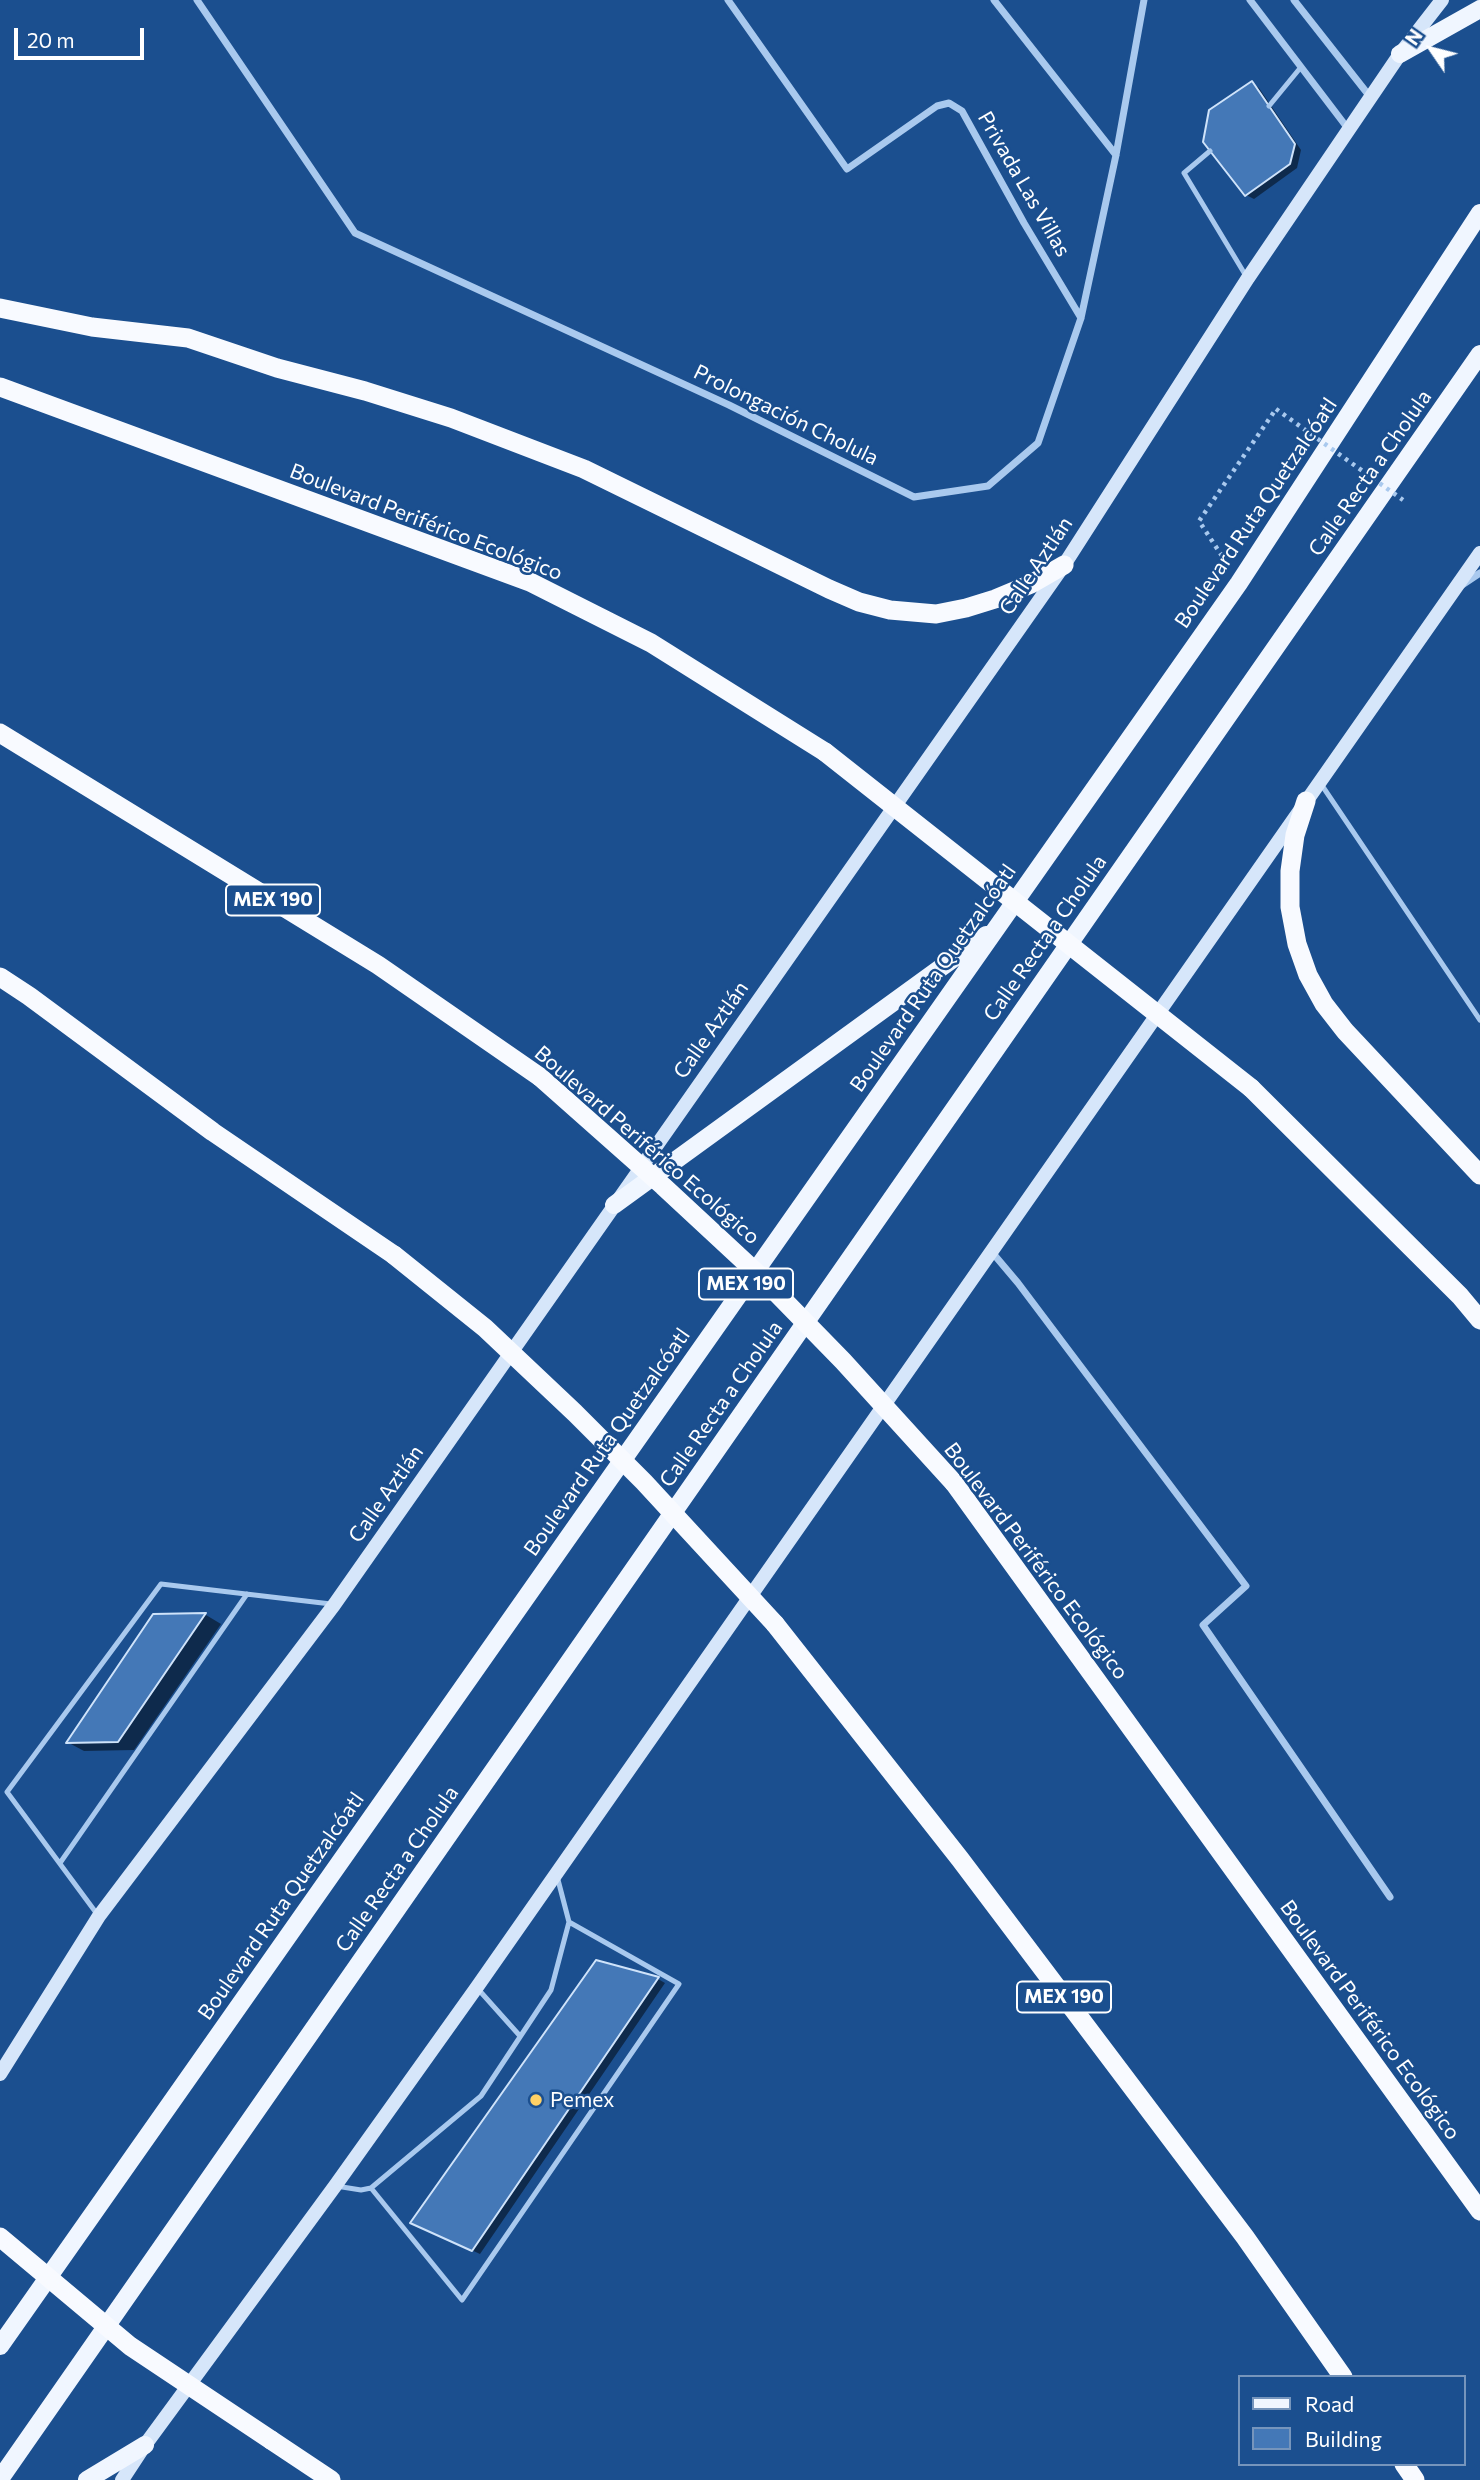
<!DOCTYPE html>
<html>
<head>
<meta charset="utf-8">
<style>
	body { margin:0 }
	#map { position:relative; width:1480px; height:2480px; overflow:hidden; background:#1b4f8f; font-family:Commissioner,sans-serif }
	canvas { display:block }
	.legend { position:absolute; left:1238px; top:2375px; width:228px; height:91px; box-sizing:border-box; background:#1b4f8f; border:2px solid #7695bc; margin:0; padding:9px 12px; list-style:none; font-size:21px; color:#fff }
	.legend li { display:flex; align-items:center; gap:14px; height:35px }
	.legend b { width:35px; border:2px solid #7695bc }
	.north { position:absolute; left:1396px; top:14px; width:70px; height:70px; -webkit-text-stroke:5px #1b4f8f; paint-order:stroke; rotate:305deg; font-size:19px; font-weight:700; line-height:28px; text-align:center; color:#fff }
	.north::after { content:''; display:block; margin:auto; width:24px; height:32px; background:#fff; clip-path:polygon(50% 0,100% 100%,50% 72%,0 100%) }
	.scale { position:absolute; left:14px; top:28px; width:130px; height:32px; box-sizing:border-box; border:4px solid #fff; border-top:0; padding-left:9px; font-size:21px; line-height:24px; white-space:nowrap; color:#fff; -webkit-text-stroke:5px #1b4f8f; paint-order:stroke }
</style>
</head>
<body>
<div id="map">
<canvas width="1480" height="2480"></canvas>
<ul class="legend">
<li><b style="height:9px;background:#f0f6ff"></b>Road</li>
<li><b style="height:19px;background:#4478b7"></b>Building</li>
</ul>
<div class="north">N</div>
<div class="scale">20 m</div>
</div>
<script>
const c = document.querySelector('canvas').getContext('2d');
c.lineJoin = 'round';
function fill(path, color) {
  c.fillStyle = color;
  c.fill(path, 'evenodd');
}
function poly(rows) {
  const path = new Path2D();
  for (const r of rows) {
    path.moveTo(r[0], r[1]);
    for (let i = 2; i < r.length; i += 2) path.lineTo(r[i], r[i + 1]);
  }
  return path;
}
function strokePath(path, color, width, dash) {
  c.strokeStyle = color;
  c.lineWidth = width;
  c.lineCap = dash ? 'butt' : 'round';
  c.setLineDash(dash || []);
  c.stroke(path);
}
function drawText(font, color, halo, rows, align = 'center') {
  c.font = font + ' Commissioner,sans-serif';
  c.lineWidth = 5;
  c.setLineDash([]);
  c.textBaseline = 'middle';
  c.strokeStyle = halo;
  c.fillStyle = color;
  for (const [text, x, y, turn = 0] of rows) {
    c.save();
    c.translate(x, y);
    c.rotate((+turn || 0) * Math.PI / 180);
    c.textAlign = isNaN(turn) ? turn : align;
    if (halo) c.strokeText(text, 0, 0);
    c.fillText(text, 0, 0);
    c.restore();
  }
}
const shadow = poly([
	[1252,83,1259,88,1301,150,1297,168,1254,199,1246,195],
	[206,1615,221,1624,134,1750,84,1751,69,1743,154,1616],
	[596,1962,658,1979,665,1983,480,2254,419,2226]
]);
const building = poly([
	[1252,81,1295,144,1290,164,1245,196,1203,142,1209,110,1252,81],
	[206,1613,118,1742,66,1743,153,1614,206,1613],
	[596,1960,659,1977,472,2251,410,2223,596,1960]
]);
const path = poly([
	[1222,556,1199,521,1276,409]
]);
const service = poly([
	[1269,106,1301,67],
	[1210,151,1184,173,1246,276],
	[1321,784,1480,1020],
	[60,1863,247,1594],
	[97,1914,7,1792,161,1584,331,1604],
	[478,1989,520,2036],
	[336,2186,361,2190,371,2188,481,2096,551,1990,569,1922,557,1876],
	[371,2188,462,2300,679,1984,569,1922]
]);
const minor = poly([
	[197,0,355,233,729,405,914,497,988,486,1038,443,1081,318,1116,155,1144,0],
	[728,0,847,169,937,106,949,103,962,111,1024,223,1081,318],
	[994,0,1116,155],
	[1250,0,1349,130],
	[1294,0,1371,98],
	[1462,585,1480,573],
	[991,1251,1018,1283,1246,1586,1203,1625,1390,1897]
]);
const secondary = poly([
	[0,2074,99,1916,334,1605,1064,565,1248,278,1400,54,1442,0],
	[122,2480,145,2445,335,2186,477,1987,1480,553]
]);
const primary = poly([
	[1400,54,1480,9],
	[614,1205,986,935],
	[0,2346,1239,583,1480,213],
	[0,2479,1480,354],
	[87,2480,145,2445]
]);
const trunk = poly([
	[0,308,92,327,188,338,277,368,365,391,451,418,584,469,829,589,859,602,890,610,936,614,966,608,995,599,1031,584,1064,565],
	[0,387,530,582,651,643,825,752],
	[0,733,378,965,540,1077],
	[1306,801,1295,835,1290,871,1290,907,1297,944,1308,975,1324,1004,1345,1031,1480,1175],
	[0,977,29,996,213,1132,394,1255],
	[1251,1088,1460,1296,1480,1320],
	[954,1483,1480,2211],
	[775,1624,960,1859,1245,2237,1343,2377],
	[271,2440,331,2480],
	[1404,2464,1415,2480]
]);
const pathBridge = poly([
	[1276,409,1403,500]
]);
const trunkBridge = poly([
	[825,752,1251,1088],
	[540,1077,663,1186,760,1276,843,1361,954,1483],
	[394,1255,485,1328,575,1413,644,1482,775,1624],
	[0,2237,130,2346,271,2440]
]);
const markers = [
	[536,2100,7,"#ffd166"]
];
const shields = [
	[273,900,94],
	[746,1284,94],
	[1064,1997,94]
];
const shieldNames = [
	["MEX 190",273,900],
	["MEX 190",746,1284],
	["MEX 190",1064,1997]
];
const streetNames = [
	["Privada Las Villas",1024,184,60],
	["Prolongación Cholula",786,415,26],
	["Calle Recta a Cholula",1370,473,-55],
	["Boulevard Ruta Quetzalcóatl",1256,513,-56],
	["Boulevard Periférico Ecológico",426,522,21],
	["Calle Aztlán",1036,566,-56],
	["Calle Recta a Cholula",1045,938,-55],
	["Boulevard Ruta Quetzalcóatl",933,978,-55],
	["Calle Aztlán",711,1030,-55],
	["Boulevard Periférico Ecológico",647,1145,41],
	["Calle Recta a Cholula",721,1404,-55],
	["Boulevard Ruta Quetzalcóatl",607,1442,-55],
	["Calle Aztlán",386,1494,-55],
	["Boulevard Periférico Ecológico",1036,1561,53],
	["Calle Recta a Cholula",397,1869,-55],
	["Boulevard Ruta Quetzalcóatl",281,1906,-55],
	["Boulevard Periférico Ecológico",1370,2020,54]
];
const poiNames = [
	["Pemex",550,2100]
];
fill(shadow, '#0007');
fill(building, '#4478b7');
strokePath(building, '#cfe3fa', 2);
strokePath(path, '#a9c9ee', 4.5, [3.5, 5]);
strokePath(service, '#a9c9ee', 5);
strokePath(minor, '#a9c9ee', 7);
strokePath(secondary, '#d6e6fa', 14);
strokePath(primary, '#f0f6ff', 18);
strokePath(trunk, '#f8faff', 19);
strokePath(pathBridge, '#a9c9ee', 4.5, [3.5, 5]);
strokePath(trunkBridge, '#f8faff', 19);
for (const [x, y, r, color] of markers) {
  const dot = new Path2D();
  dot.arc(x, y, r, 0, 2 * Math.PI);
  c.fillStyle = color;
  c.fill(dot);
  strokePath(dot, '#1b4f8f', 2.5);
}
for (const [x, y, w] of shields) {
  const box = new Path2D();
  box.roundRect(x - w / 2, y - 15.5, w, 31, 5);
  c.fillStyle = '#1b4f8f';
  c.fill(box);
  strokePath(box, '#fff', 2);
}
drawText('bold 19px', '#fff', null, shieldNames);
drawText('21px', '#fff', '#1b4f8f', streetNames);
drawText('21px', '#fff', '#1b4f8f', poiNames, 'left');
</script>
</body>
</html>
